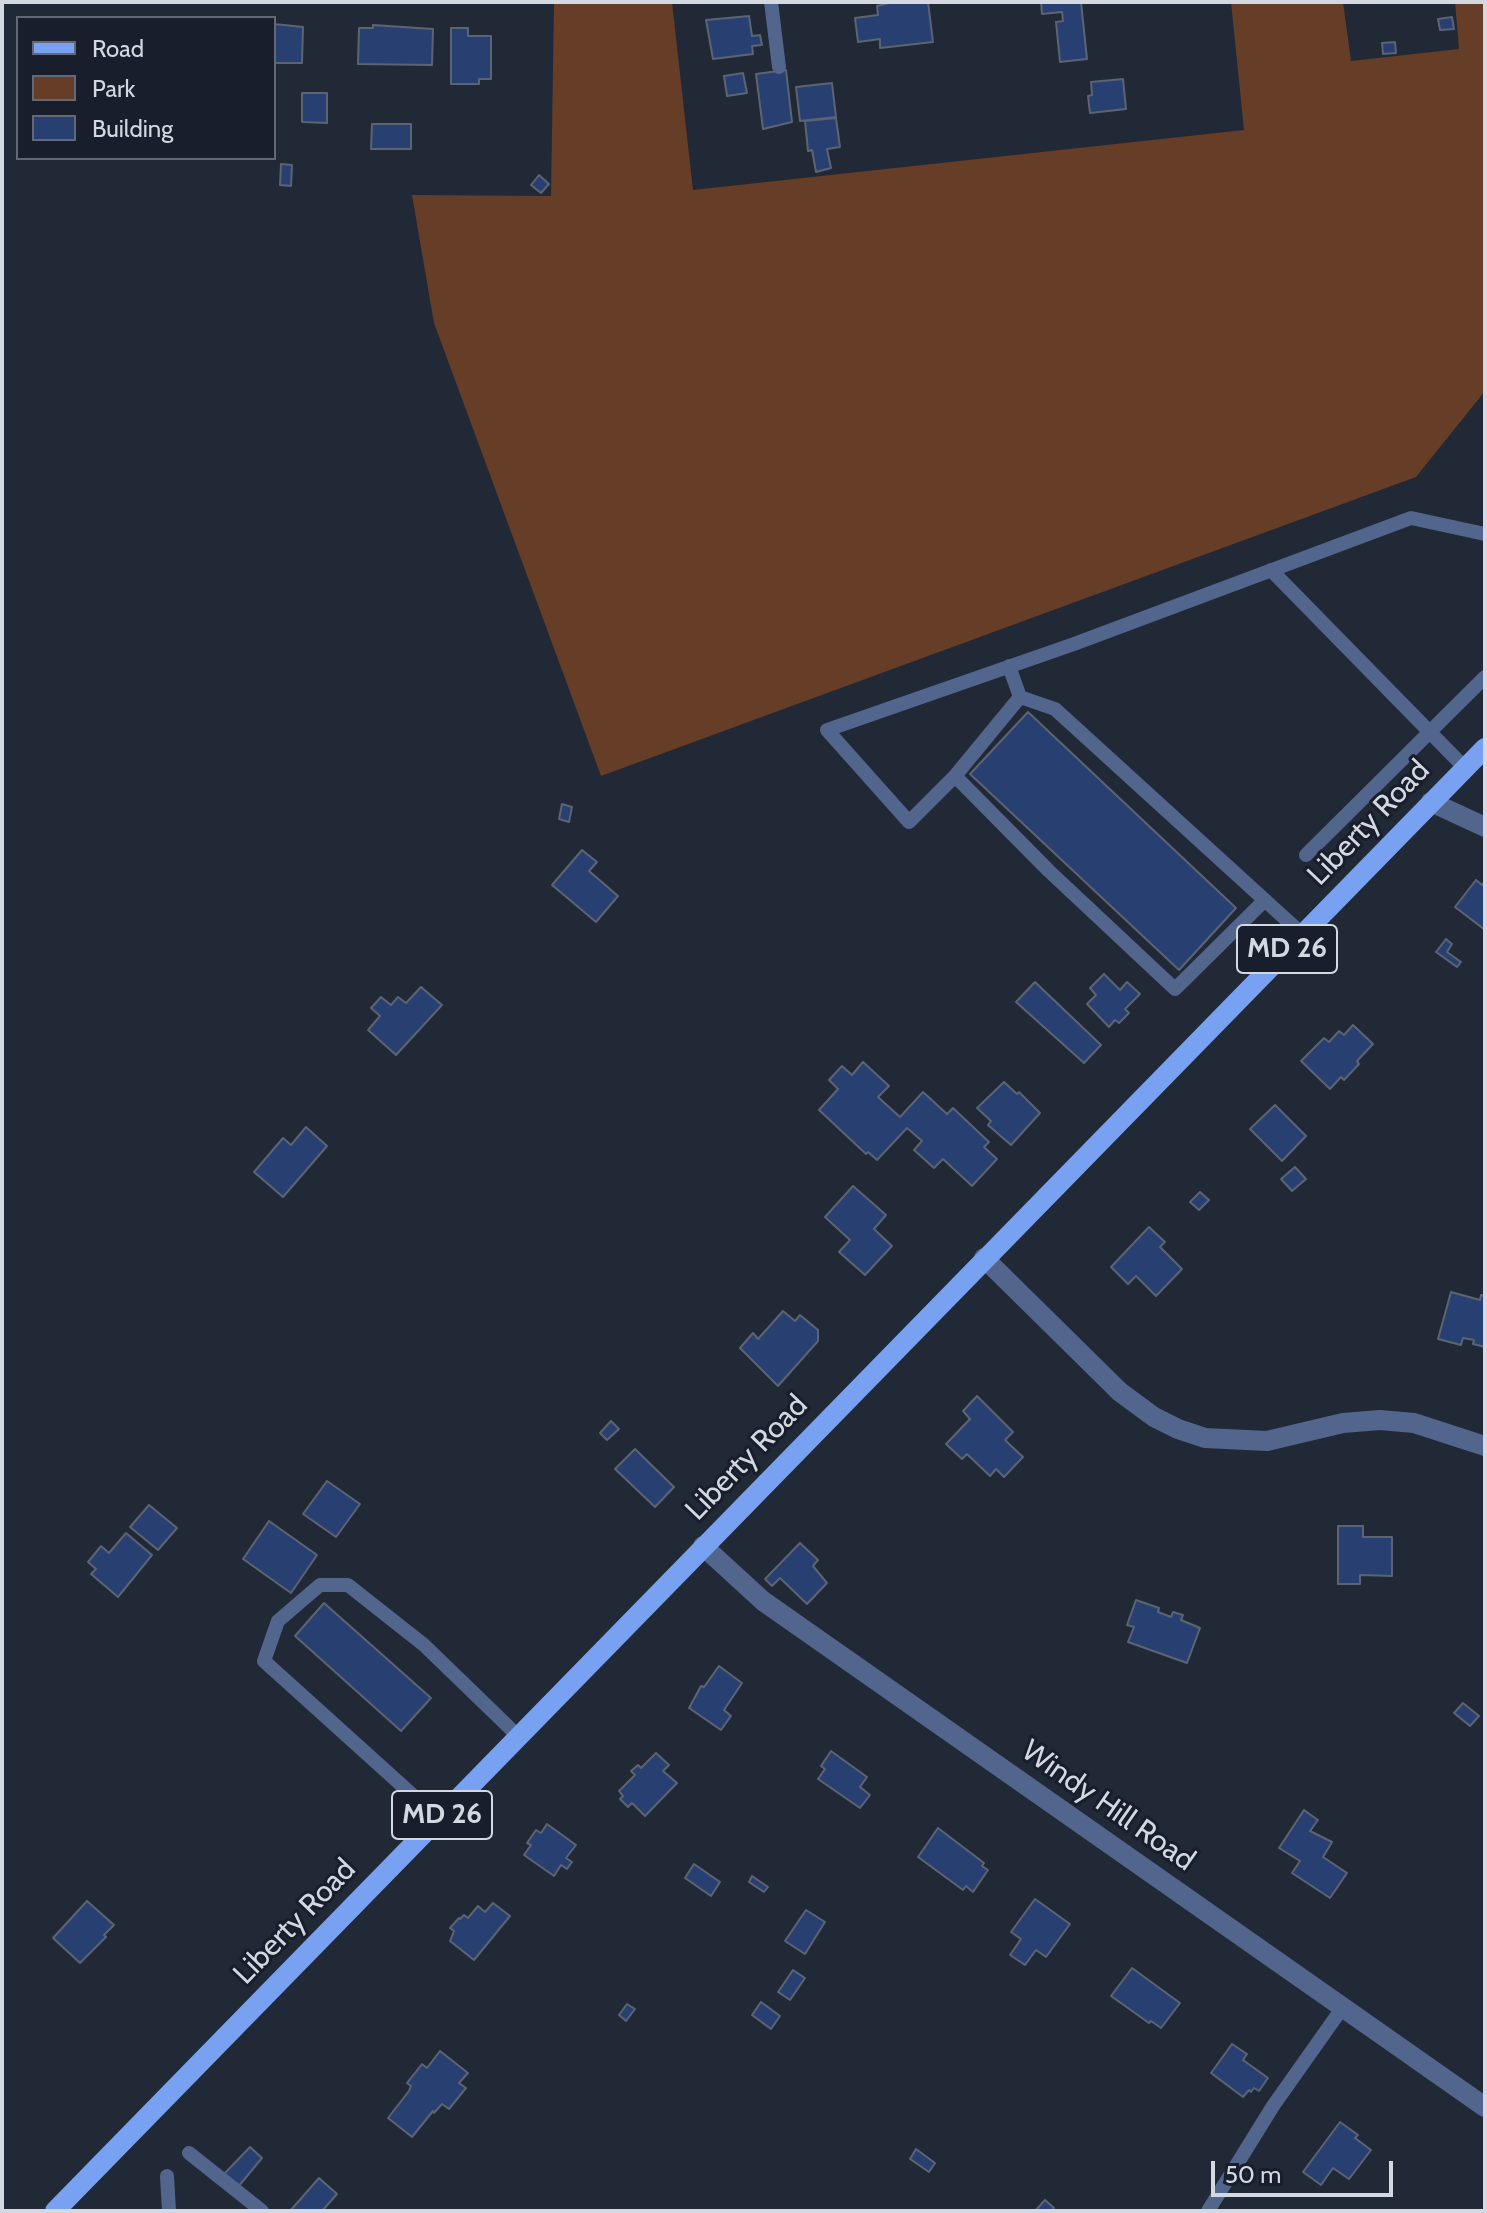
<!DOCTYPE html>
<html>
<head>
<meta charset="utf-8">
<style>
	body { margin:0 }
	#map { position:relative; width:1487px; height:2213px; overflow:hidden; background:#212836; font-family:Cabin,sans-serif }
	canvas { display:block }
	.frame { position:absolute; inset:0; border:4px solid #d3d8e1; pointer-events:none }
	.legend { position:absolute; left:16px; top:16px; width:260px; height:144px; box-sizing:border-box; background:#181e2c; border:2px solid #636874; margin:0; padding:10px 14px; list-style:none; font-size:24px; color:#d3d8e1 }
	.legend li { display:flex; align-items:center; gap:16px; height:40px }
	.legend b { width:40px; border:2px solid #636874 }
	.scale { position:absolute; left:1211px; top:2161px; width:182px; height:36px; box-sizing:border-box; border:4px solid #d3d8e1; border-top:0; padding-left:10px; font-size:24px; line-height:28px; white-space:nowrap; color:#d3d8e1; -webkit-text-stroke:6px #181e2c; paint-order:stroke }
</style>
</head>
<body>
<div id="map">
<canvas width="1487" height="2213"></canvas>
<div class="frame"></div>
<ul class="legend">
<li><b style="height:10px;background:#79a1f2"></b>Road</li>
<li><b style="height:22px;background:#663d26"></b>Park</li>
<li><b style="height:22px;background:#284071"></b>Building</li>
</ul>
<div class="scale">50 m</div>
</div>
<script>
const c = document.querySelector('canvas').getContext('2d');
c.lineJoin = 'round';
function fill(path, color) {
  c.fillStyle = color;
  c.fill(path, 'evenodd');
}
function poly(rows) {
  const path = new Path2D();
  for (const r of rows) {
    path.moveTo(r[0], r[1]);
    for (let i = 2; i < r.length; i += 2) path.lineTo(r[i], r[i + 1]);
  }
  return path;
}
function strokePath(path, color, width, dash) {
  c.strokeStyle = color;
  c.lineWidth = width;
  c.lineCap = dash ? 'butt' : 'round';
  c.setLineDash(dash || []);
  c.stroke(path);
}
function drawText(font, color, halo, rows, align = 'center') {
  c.font = font + ' Cabin,sans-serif';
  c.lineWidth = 6;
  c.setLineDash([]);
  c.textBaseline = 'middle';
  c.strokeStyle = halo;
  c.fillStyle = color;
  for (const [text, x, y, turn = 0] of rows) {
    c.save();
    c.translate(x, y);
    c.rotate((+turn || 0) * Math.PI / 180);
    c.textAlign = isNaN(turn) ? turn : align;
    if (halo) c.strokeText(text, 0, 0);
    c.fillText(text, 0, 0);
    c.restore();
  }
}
const green = poly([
	[554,2,672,2,693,190,1244,130,1231,2,1343,2,1351,61,1459,49,1455,2,1485,2,1485,391,1416,477,601,776,434,323,412,195,551,196]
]);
const building = poly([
	[893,2,928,2,933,42,880,48,880,39,858,42,855,18,878,15,877,6,893,2],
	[1041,2,1081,2,1087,59,1060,62,1056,22,1063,21,1062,12,1042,14,1041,2],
	[749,16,752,36,760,35,762,45,752,46,753,54,713,59,706,20,749,16],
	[1452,17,1454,29,1440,30,1438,19,1452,17],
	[274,24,303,27,302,63,274,63,274,24],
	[373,25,433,29,432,65,358,64,359,28,373,28,373,25],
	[451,28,468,28,468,36,491,36,491,79,479,79,479,84,451,84,451,28],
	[1395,42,1396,53,1383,54,1382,43,1395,42],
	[786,70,792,122,763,129,756,74,786,70],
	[743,73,747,93,727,96,724,76,743,73],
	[1123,79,1126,109,1090,113,1088,96,1092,95,1091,82,1123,79],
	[832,83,836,117,800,121,796,87,832,83],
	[302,93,327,93,327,123,302,122,302,93],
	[836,118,840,147,827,149,831,168,816,172,812,150,808,151,805,121,836,118],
	[372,124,411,124,411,149,371,149,372,124],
	[281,164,292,165,291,186,280,185,281,164],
	[539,175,549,184,541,193,531,185,539,175],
	[1028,712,1236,908,1179,970,970,774,1028,712],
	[562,804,572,807,569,822,559,819,562,804],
	[582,850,597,862,589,871,618,896,596,922,552,885,582,850],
	[1476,880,1482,885,1485,881,1485,930,1455,907,1476,880],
	[1446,939,1452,944,1447,952,1461,962,1457,967,1436,952,1446,939],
	[1104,974,1120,990,1127,982,1140,994,1125,1009,1129,1013,1119,1023,1115,1020,1109,1027,1087,1004,1096,995,1090,988,1104,974],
	[1035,982,1101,1045,1084,1063,1016,1002,1035,982],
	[421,987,442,1005,396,1055,368,1030,380,1016,371,1008,381,997,391,1005,398,997,406,1003,421,987],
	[1353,1025,1373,1044,1357,1061,1359,1064,1344,1080,1341,1077,1330,1089,1301,1061,1324,1038,1329,1042,1339,1031,1344,1035,1353,1025],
	[863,1062,889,1086,878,1097,900,1117,923,1092,947,1114,953,1108,989,1142,984,1147,997,1159,972,1186,943,1159,934,1168,914,1150,922,1141,907,1128,877,1160,868,1152,866,1154,819,1110,838,1089,829,1080,842,1066,852,1075,863,1062],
	[1004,1082,1017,1094,1019,1092,1040,1113,1011,1145,988,1125,991,1121,977,1108,1004,1082],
	[1275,1105,1306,1136,1282,1161,1250,1129,1275,1105],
	[306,1127,327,1146,283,1197,254,1172,283,1138,291,1145,306,1127],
	[1295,1167,1306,1179,1292,1191,1281,1179,1295,1167],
	[853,1186,886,1215,874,1229,892,1246,865,1275,839,1252,850,1240,825,1217,853,1186],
	[1200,1192,1209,1200,1199,1210,1190,1202,1200,1192],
	[1149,1227,1165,1242,1160,1247,1182,1269,1156,1296,1136,1276,1128,1284,1111,1267,1149,1227],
	[1451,1292,1480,1300,1481,1295,1485,1296,1485,1347,1473,1344,1474,1340,1463,1338,1461,1345,1438,1339,1451,1292],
	[783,1311,795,1321,800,1315,818,1330,818,1341,778,1386,740,1348,753,1333,758,1339,783,1311],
	[977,1396,1013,1432,1005,1440,1023,1457,1004,1477,996,1469,990,1476,967,1454,962,1459,946,1444,970,1419,963,1411,977,1396],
	[611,1421,619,1429,607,1440,600,1433,611,1421],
	[635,1449,674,1487,655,1507,615,1469,635,1449],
	[327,1481,360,1504,336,1537,303,1514,327,1481],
	[149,1505,177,1528,158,1550,130,1527,149,1505],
	[269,1521,317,1555,291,1593,243,1559,269,1521],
	[1338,1526,1363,1526,1363,1537,1392,1537,1392,1576,1360,1575,1360,1584,1338,1584,1338,1526],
	[126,1533,152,1555,118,1597,91,1574,96,1569,88,1562,101,1546,109,1553,126,1533],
	[800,1543,818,1560,813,1566,827,1583,807,1604,780,1578,772,1586,765,1579,800,1543],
	[1136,1600,1159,1608,1158,1612,1171,1617,1173,1612,1183,1615,1181,1620,1200,1628,1187,1663,1128,1642,1134,1627,1127,1625,1136,1600],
	[324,1603,431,1698,401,1731,295,1636,324,1603],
	[719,1666,742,1683,724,1710,731,1716,721,1730,689,1708,701,1686,704,1687,719,1666],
	[1463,1703,1479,1716,1470,1726,1454,1713,1463,1703],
	[831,1751,867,1777,860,1787,870,1795,860,1808,818,1779,825,1769,821,1766,831,1751],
	[656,1753,669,1765,663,1771,677,1783,645,1816,632,1803,628,1807,620,1799,623,1796,619,1791,635,1775,631,1771,638,1765,641,1768,656,1753],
	[1304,1810,1318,1820,1310,1831,1332,1842,1323,1857,1347,1873,1330,1898,1292,1873,1300,1861,1279,1848,1304,1810],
	[547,1824,576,1845,566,1858,572,1862,567,1869,561,1865,554,1876,524,1855,531,1845,527,1843,536,1830,541,1833,547,1824],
	[938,1828,984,1863,982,1866,988,1870,973,1892,966,1886,963,1890,918,1857,938,1828],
	[694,1864,720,1882,711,1896,685,1878,694,1864],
	[752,1876,768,1887,764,1892,749,1882,752,1876],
	[1035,1899,1070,1924,1046,1957,1036,1950,1025,1965,1010,1955,1021,1939,1011,1932,1035,1899],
	[87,1901,114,1925,104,1935,106,1937,80,1963,53,1938,87,1901],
	[493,1903,510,1916,474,1960,450,1941,454,1931,450,1928,459,1918,460,1919,464,1915,468,1918,478,1906,485,1912,493,1903],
	[806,1910,825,1922,805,1954,785,1941,806,1910],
	[1132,1968,1180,2003,1161,2028,1151,2021,1149,2023,1111,1996,1132,1968],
	[793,1970,805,1978,790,2000,778,1992,793,1970],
	[761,2002,780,2016,771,2029,752,2015,761,2002],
	[627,2004,635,2009,626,2021,619,2015,627,2004],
	[1232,2044,1247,2054,1243,2060,1268,2078,1259,2091,1254,2088,1251,2092,1249,2090,1243,2097,1211,2073,1232,2044],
	[440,2051,468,2073,459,2083,466,2088,449,2109,442,2104,434,2113,433,2111,412,2137,388,2118,409,2091,411,2086,407,2083,422,2064,427,2068,440,2051],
	[1340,2122,1358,2135,1355,2138,1371,2150,1349,2179,1333,2168,1321,2185,1303,2172,1340,2122],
	[250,2147,262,2158,238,2187,224,2174,250,2147],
	[916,2149,935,2163,929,2172,910,2159,916,2149],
	[319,2178,337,2194,322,2211,290,2211,319,2178],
	[1045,2200,1054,2208,1051,2211,1035,2211,1045,2200]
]);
const lane = poly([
	[771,2,779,67],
	[1271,570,1465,768],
	[1009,666,1020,697],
	[955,776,1049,871,1175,989,1265,900],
	[1306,855,1485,677],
	[1302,934,1055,709,1020,697,955,776,909,822,827,730,1074,644,1411,518,1485,534],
	[438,1818,264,1661,278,1621,320,1585,348,1585,424,1645,518,1736],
	[189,2153,262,2211],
	[167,2176,169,2211],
	[1208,2211,1273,2106,1343,2007]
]);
const street = poly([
	[1431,802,1485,827],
	[984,1258,1120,1392,1154,1417,1178,1429,1205,1438,1267,1441,1343,1423,1380,1420,1414,1423,1485,1446],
	[703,1546,763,1601,1485,2107]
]);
const primary = poly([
	[55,2211,1485,748]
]);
const shields = [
	[1287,949,100],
	[442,1815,100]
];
const shieldNames = [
	["MD 26",1287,949],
	["MD 26",442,1815]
];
const streetNames = [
	["Liberty Road",1369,823,-46],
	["Liberty Road",747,1458,-46],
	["Windy Hill Road",1108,1806,35],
	["Liberty Road",295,1922,-46]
];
fill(green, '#663d26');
fill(building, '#284071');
strokePath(building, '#5c6474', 2);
strokePath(lane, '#51658d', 14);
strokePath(street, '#51658d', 20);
strokePath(primary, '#79a1f2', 20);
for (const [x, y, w] of shields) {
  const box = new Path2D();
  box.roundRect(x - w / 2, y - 24, w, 48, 6);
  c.fillStyle = '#181e2c';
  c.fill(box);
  strokePath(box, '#d3d8e1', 2);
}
drawText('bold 28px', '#d3d8e1', null, shieldNames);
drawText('30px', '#d3d8e1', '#181e2c', streetNames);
</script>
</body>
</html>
